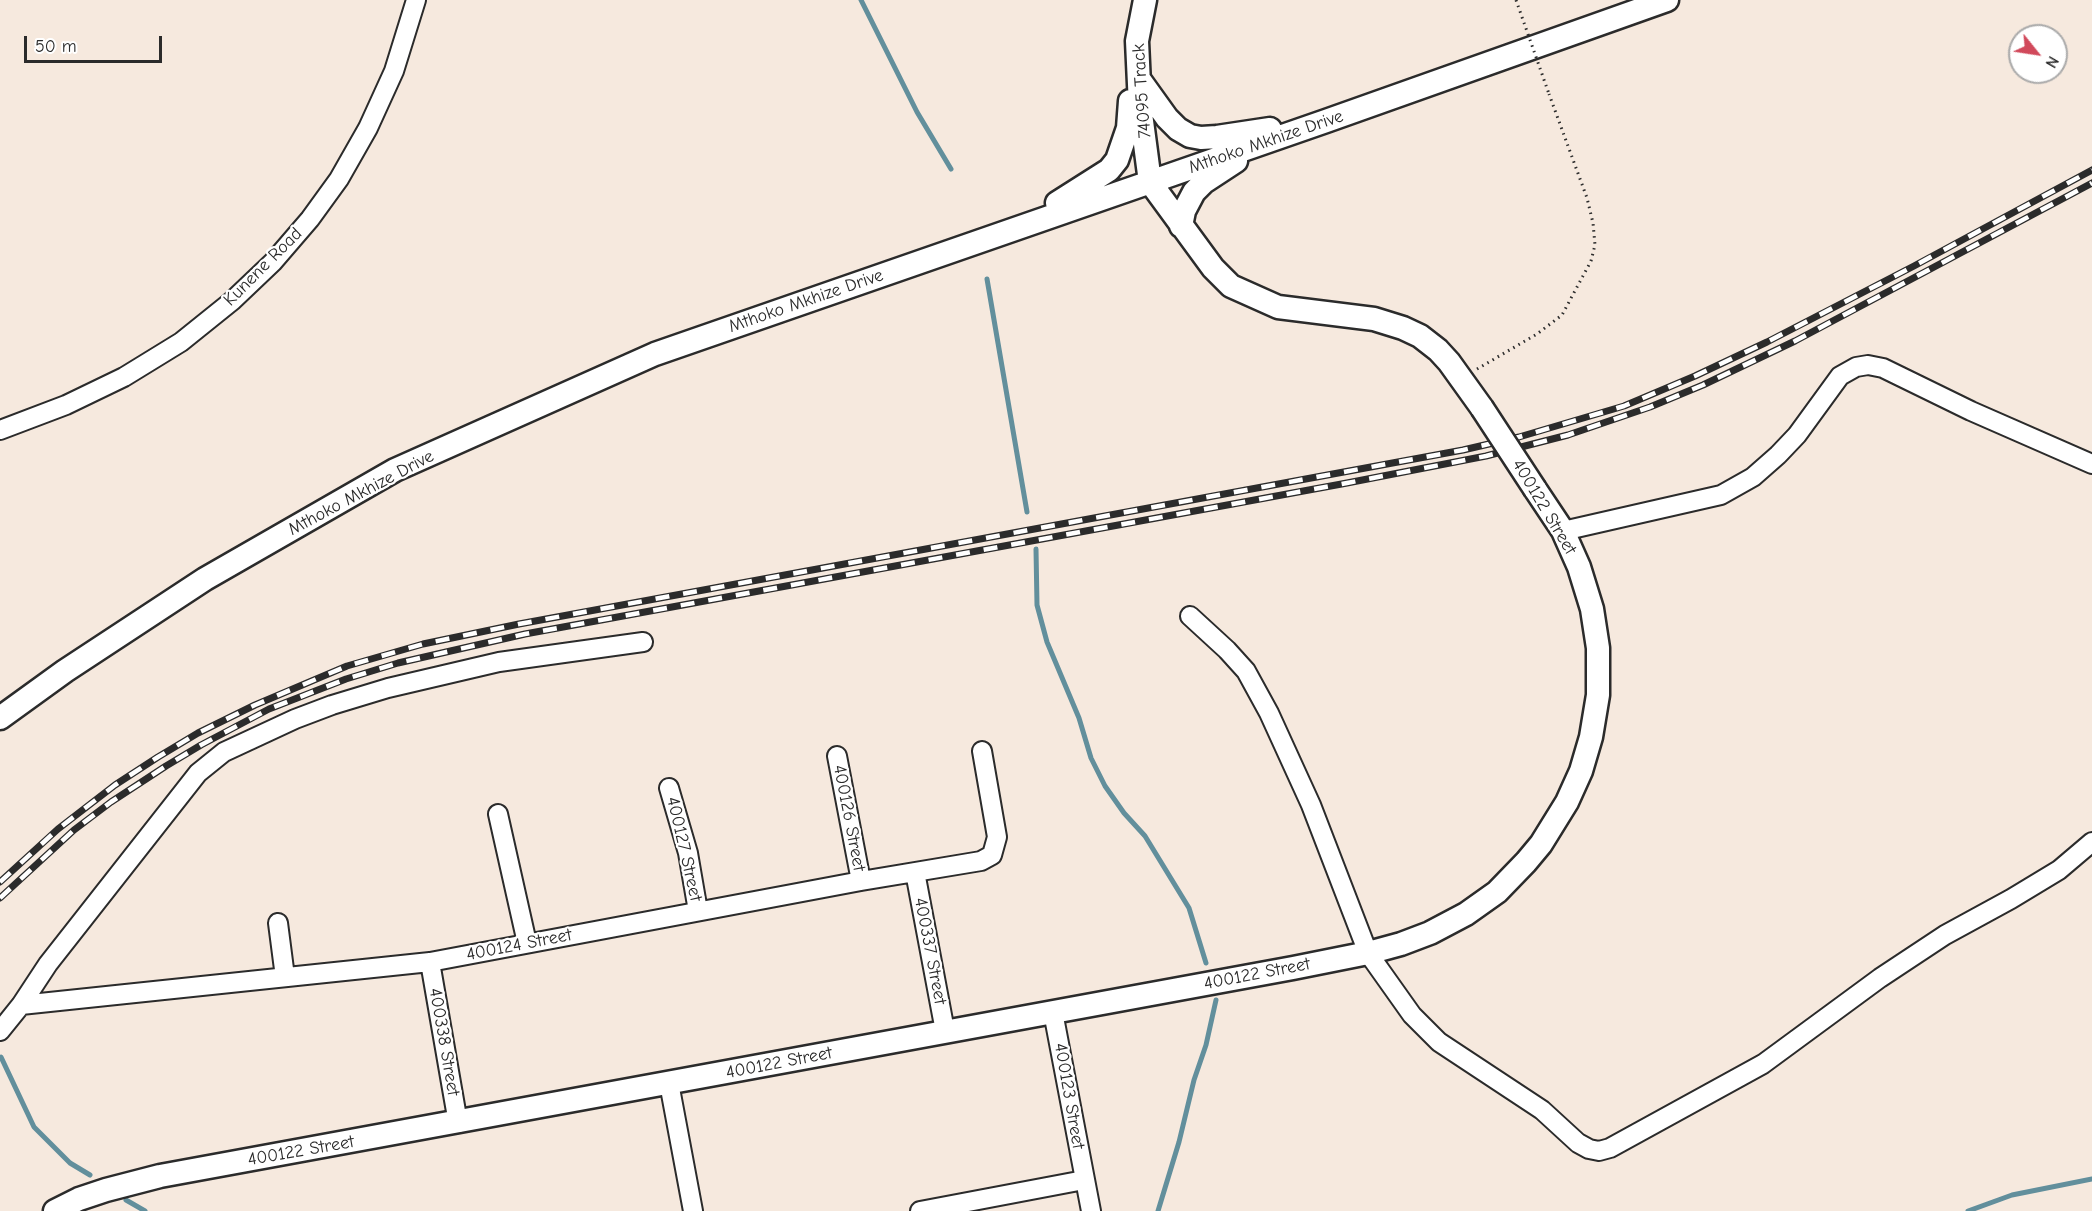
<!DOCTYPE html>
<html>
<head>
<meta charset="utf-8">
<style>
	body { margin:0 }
	#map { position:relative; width:2092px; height:1211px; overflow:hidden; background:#f6e9de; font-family:"Comic Neue",sans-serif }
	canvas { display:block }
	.north { position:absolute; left:2008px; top:24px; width:60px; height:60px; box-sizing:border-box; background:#fff; border:2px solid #aaa; border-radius:50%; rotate:120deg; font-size:16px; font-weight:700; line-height:24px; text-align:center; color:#2b2b2b }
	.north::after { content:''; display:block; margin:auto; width:21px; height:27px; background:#d1495b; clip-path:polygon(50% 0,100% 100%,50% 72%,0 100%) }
	.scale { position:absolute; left:24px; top:36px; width:138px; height:27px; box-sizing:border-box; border:3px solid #2b2b2b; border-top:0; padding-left:8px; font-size:18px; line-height:21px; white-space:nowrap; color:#2b2b2b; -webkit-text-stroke:4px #fff; paint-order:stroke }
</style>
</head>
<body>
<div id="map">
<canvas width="2092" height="1211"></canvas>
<div class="north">N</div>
<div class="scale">50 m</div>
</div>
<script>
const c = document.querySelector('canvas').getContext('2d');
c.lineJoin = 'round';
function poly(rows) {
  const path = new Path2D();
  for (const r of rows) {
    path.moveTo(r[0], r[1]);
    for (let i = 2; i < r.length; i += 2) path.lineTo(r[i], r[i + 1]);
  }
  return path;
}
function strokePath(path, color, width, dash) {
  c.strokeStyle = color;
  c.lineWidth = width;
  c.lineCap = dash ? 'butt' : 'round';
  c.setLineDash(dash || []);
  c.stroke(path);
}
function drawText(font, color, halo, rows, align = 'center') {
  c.font = font + ' "Comic Neue",sans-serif';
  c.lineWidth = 4.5;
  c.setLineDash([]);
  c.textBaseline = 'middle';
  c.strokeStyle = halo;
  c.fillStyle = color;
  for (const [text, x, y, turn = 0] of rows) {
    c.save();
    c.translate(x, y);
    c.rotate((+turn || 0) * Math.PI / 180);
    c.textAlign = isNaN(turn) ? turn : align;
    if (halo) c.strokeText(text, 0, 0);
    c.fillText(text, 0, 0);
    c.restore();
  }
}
const stream = poly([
	[861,0,917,112,951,169],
	[987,279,1027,512],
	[1036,549,1037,605,1047,642,1079,718,1091,758,1105,786,1124,813,1145,836,1189,908,1206,963],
	[1,1057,34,1127,70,1163,90,1175],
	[126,1200,145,1211],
	[1158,1211,1179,1142,1194,1080,1206,1045,1216,1000],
	[1968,1211,2012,1195,2092,1179]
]);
const path = poly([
	[1477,369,1537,334,1562,315,1591,261,1595,245,1593,223,1587,198,1549,94]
]);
const minor = poly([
	[0,430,66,405,124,377,181,342,232,301,273,262,310,219,339,179,368,128,394,71,416,0],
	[1563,531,1721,495,1753,477,1778,455,1797,435,1840,376,1856,367,1868,365,1883,368,1971,411,2092,464],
	[1190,616,1227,650,1246,671,1269,713,1311,805,1368,953,1412,1015,1439,1042,1542,1110,1578,1143,1589,1149,1599,1151,1610,1148,1763,1064,1880,978,1945,935,2011,899,2059,870,2092,842],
	[837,756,861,881],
	[669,788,688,853,698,911],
	[498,814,527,943],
	[915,872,945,1031],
	[278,923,285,977],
	[430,962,458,1123],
	[21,1005,430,962,861,881,981,861,992,855,997,837,982,751],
	[1053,1012,1091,1211],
	[0,1031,21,1005,48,964,198,773,224,752,295,719,332,705,388,688,499,662,643,642],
	[669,1083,693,1211],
	[920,1211,1084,1180]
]);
const tertiary = poly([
	[1145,0,1137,41,1140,106,1150,182,1213,268,1231,286,1278,307,1374,319,1403,328,1420,336,1438,350,1449,362,1482,408],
	[1139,79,1167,118,1178,129,1190,136,1201,138,1217,137,1270,129],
	[1057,203,1109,170,1117,160,1128,128,1130,101],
	[1181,226,1184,211,1194,192,1204,182,1236,161],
	[0,718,65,671,205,579,395,470,655,354,1326,121,1667,0],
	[55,1211,79,1199,106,1190,160,1176,1293,968,1368,953,1401,944,1430,933,1466,914,1497,892,1526,862,1541,844,1567,802,1581,771,1591,737,1598,695,1598,648,1592,609,1579,567,1563,531,1535,489]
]);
const rail = poly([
	[0,882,58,829,115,785,158,757,198,733,255,705,347,666,423,644,519,624,1463,450,1519,437,1624,406,1695,376,1767,342,1914,266,2092,170],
	[0,898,74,830,111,802,166,766,201,745,269,709,346,679,398,663,525,634,1347,483,1486,456,1568,435,1650,407,1703,385,1795,341,2092,183]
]);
const pathBridge = poly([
	[1516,0,1549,94]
]);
const tertiaryBridge = poly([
	[1482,408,1535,489]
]);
const streetNames = [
	["74095 Track",1142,91,-94],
	["Mthoko Mkhize Drive",1266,142,-19],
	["Kunene Road",263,267,-45],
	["Mthoko Mkhize Drive",806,301,-19],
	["Mthoko Mkhize Drive",361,493,-28],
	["400122 Street",1544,507,59],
	["400126 Street",849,818,79],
	["400127 Street",684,849,77],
	["400124 Street",519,945,-11],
	["400337 Street",930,951,79],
	["400122 Street",1257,974,-11],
	["400338 Street",444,1042,80],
	["400122 Street",779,1063,-11],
	["400123 Street",1069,1096,80],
	["400122 Street",301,1151,-10]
];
strokePath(stream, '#628f9c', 5);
strokePath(minor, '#2b2b2b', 22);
strokePath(tertiary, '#2b2b2b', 27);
strokePath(path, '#2b2b2b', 3, [1.5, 4.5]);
strokePath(minor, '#fff', 18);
strokePath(tertiary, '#fff', 22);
strokePath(rail, '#2b2b2b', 7);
strokePath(rail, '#fff', 4.5, [14]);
strokePath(tertiaryBridge, '#2b2b2b', 27, []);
strokePath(pathBridge, '#2b2b2b', 3, [1.5, 4.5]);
strokePath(tertiaryBridge, '#fff', 22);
drawText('18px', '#2b2b2b', '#fff', streetNames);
</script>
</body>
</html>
